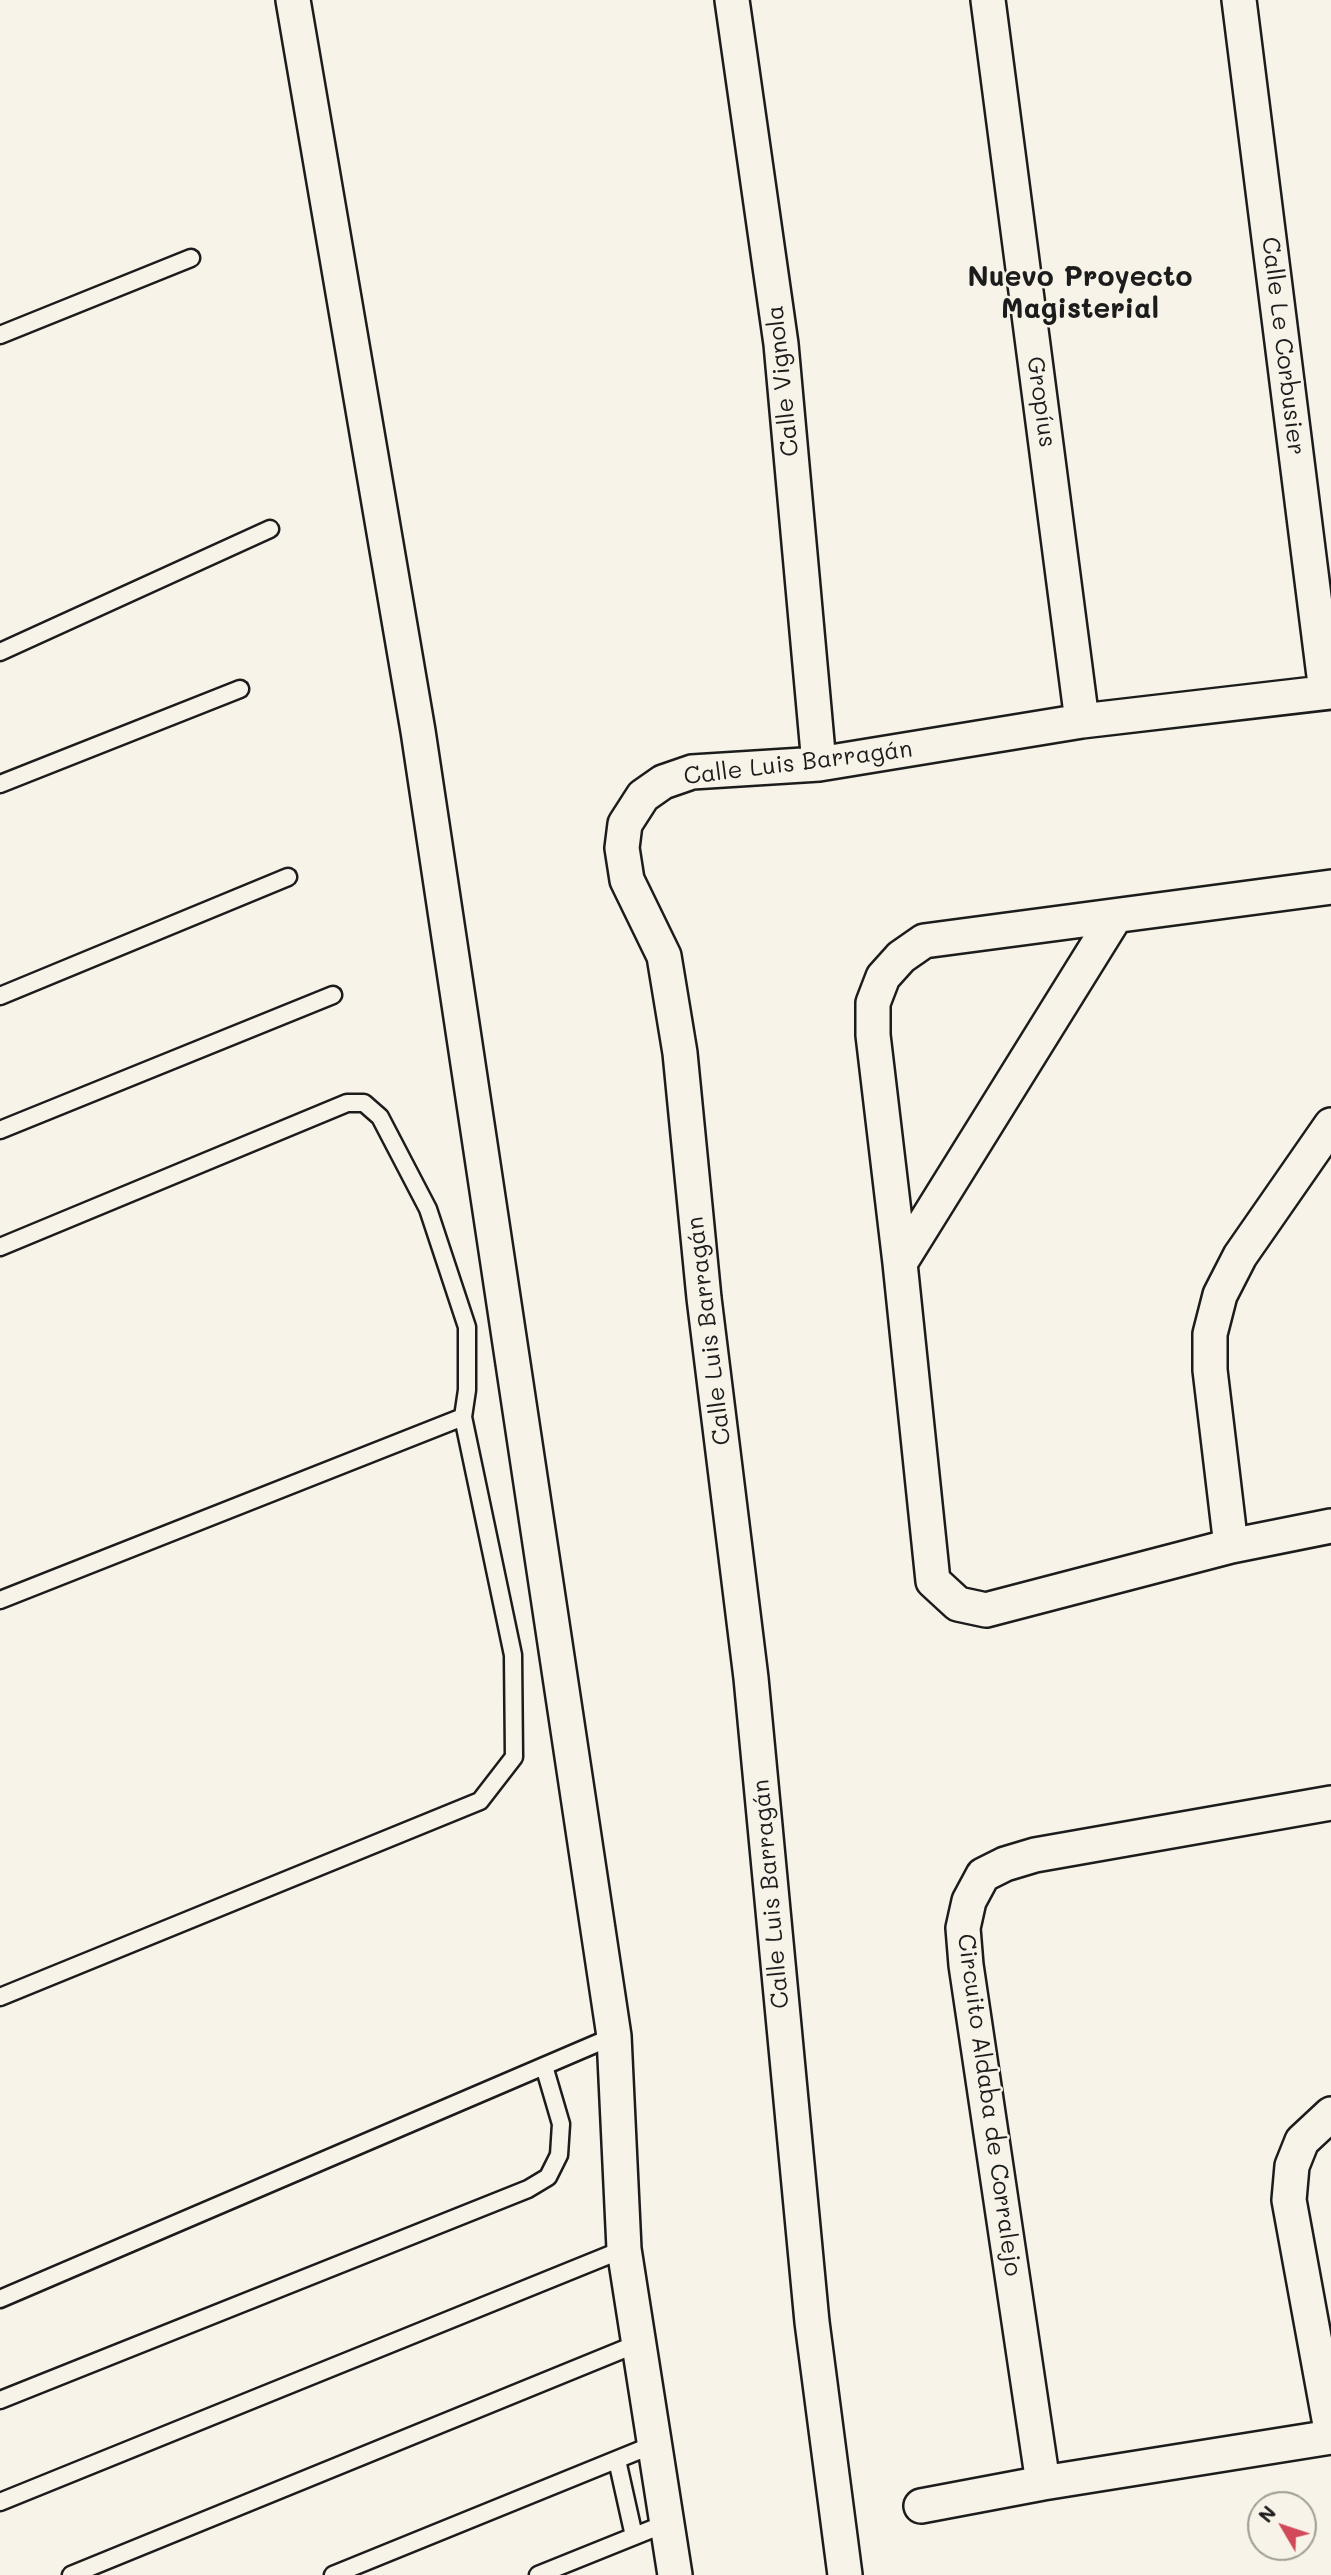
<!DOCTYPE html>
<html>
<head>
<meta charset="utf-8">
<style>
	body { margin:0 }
	#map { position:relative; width:1331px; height:2575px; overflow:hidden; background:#f7f3e8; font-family:Mali,sans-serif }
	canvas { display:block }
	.north { position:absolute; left:1247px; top:2491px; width:70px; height:70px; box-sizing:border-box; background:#f7f3e8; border:2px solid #9f9d96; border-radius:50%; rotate:309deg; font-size:19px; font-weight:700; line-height:28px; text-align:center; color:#1c1c1c }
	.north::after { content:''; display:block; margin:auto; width:24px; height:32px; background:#d1495b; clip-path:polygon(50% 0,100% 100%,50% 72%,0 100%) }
</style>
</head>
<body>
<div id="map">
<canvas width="1331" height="2575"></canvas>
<div class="north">N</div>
</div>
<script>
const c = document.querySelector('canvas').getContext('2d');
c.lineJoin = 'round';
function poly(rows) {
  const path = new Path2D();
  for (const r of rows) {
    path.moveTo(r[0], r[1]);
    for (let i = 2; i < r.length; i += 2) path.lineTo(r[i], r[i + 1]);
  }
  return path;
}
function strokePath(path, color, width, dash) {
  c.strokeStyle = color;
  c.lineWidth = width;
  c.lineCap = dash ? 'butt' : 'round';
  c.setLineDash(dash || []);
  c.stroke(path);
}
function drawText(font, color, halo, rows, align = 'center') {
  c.font = font + ' Mali,sans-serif';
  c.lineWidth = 5;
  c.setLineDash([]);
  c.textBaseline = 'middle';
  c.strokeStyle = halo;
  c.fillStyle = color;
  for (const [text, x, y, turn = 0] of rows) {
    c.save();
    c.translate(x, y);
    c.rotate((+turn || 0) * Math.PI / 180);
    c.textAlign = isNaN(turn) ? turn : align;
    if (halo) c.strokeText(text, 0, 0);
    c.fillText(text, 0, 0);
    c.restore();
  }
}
const service = poly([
	[0,335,191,258],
	[0,652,270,529],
	[0,784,240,689],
	[0,996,288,877],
	[0,1130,333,995],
	[0,1247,347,1103,364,1103,380,1117,428,1209,467,1327,467,1390,463,1417,513,1655,514,1757,480,1801,0,1997],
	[0,1600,463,1417],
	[0,2299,614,2036],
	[0,2400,528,2189,548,2177,559,2155,561,2124,544,2066],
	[617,2460,634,2536],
	[0,2502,624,2249],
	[71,2575,639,2343],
	[333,2575,655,2444],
	[538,2575,667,2523]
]);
const minor = poly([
	[293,0,418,731,614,2036,624,2249,675,2575],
	[732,0,781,344,819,764],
	[988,0,1082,721],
	[1239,0,1326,692],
	[1331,887,924,941,901,957,883,977,873,1003,873,1035,900,1263,933,1581,958,1604,986,1610,1231,1546,1331,1526],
	[900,1263,1115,917],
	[1231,1546,1210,1370,1210,1334,1220,1295,1240,1256,1331,1125],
	[1331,2114,1302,2141,1292,2166,1289,2200,1331,2430],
	[1043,2483,966,1965,963,1928,969,1901,983,1875,1005,1864,1035,1855,1331,1803],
	[921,2506,1043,2483,1331,2437],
	[845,2575,812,2322,751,1678,704,1298,680,1053,664,956,627,880,622,848,625,824,643,796,663,782,692,772,819,764,1082,721,1331,692]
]);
const streetNames = [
	["Calle Le Corbusier",1283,346,83],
	["Calle Vignola",783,381,-96],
	["Gropíus",1041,402,82],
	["Calle Luis Barragán",798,763,-7],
	["Calle Luis Barragán",709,1331,-97],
	["Calle Luis Barragán",771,1894,-95],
	["Circuito Aldaba de Corralejo",989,2105,82]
];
const quarterNames = [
	["Nuevo Proyecto",1080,277],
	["Magisterial",1080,309]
];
strokePath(service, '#1c1c1c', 21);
strokePath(minor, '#1c1c1c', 38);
strokePath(service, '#f7f3e8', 16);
strokePath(minor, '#f7f3e8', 33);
drawText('24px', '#1c1c1c', '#f7f3e8', streetNames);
drawText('bold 28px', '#1c1c1c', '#f7f3e8', quarterNames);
</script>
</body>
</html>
